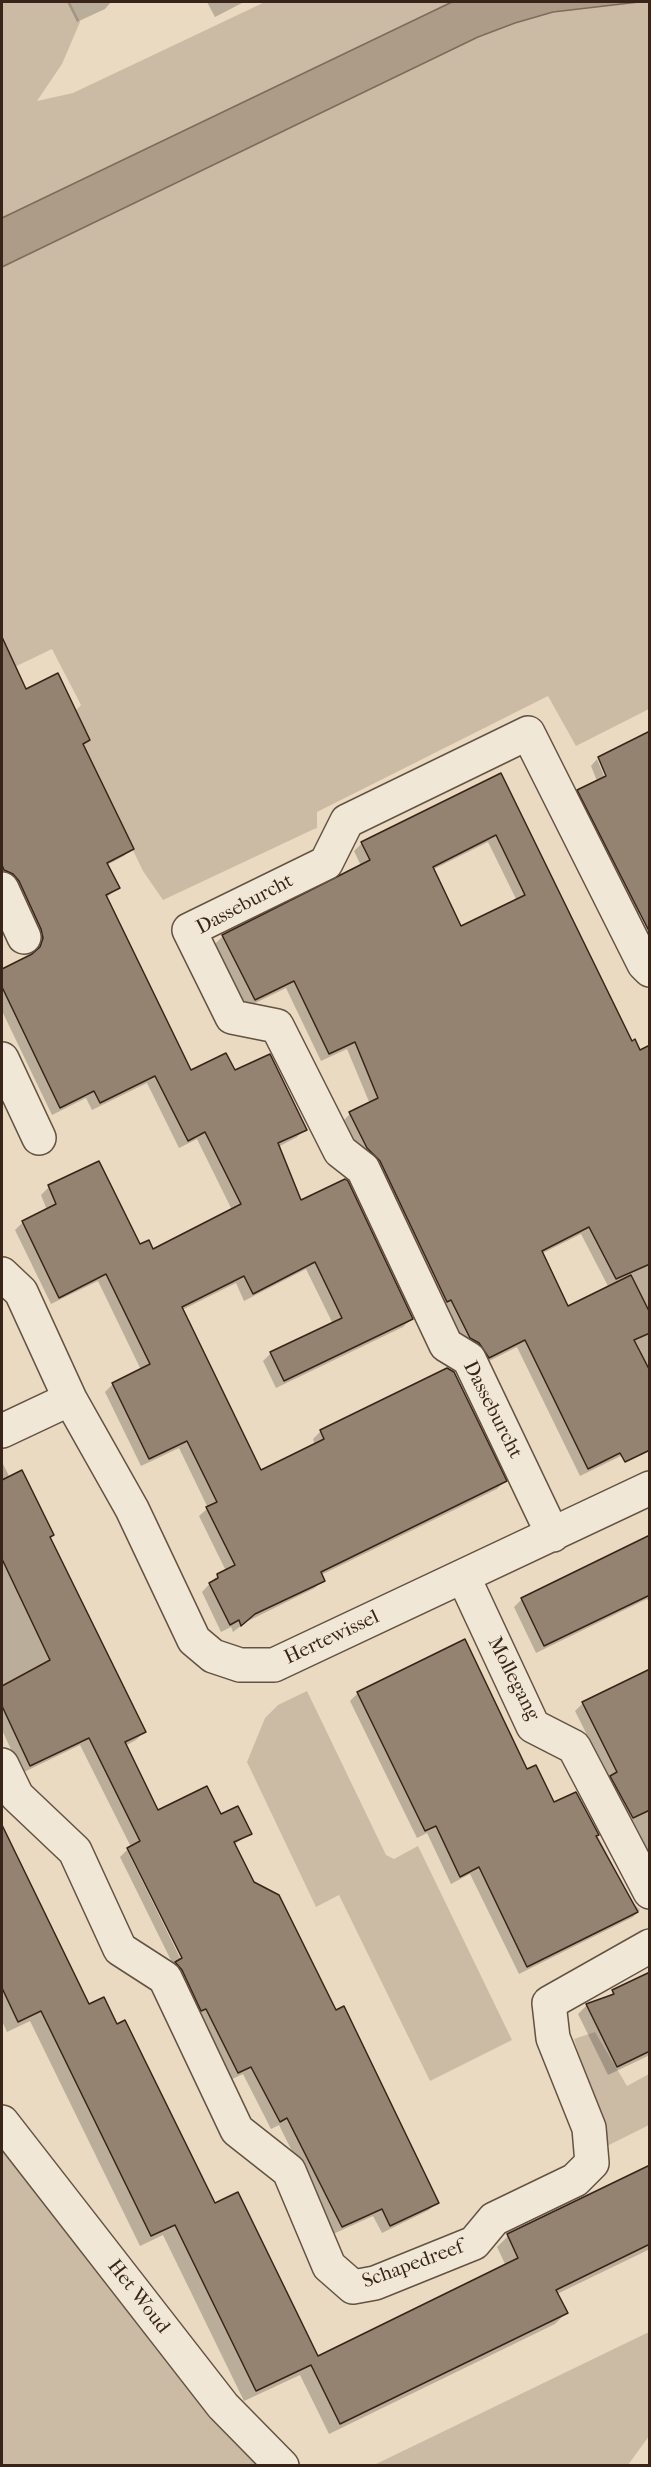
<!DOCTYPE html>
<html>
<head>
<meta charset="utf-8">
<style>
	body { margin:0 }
	#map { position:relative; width:651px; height:2467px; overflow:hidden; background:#e9dac1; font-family:"IM FELL French Canon",serif }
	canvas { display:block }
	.frame { position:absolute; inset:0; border:3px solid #382418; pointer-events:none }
</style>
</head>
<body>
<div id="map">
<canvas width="651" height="2467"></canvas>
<div class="frame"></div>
</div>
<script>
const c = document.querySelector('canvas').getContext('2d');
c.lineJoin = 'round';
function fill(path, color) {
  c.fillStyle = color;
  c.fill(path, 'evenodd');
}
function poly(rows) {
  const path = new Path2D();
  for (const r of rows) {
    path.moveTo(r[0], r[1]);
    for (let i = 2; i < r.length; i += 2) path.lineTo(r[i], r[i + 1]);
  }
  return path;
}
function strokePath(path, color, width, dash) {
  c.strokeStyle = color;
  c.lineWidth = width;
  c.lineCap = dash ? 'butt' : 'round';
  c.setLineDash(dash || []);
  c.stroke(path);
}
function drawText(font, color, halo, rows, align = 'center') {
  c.font = font + ' "IM FELL French Canon",serif';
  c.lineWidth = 5;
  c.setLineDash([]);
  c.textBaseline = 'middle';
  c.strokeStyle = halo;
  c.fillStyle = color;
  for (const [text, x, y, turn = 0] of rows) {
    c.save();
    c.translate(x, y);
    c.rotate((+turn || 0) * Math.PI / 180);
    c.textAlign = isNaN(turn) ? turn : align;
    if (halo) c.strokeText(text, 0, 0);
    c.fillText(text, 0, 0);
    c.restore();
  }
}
const green = poly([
	[2,2,70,2,80,22,62,64,37,101,73,93,265,2,452,2,2,218],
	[639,2,649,2,649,709,576,746,548,696,317,812,317,828,312,830,163,900,143,871,69,718,81,705,52,649,2,673,2,267,478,37,515,23,553,12],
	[307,1691,386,1855,394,1859,418,1846,512,2040,430,2081,339,1895,316,1907,247,1762,265,1718,278,1705],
	[595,2032,627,2086,649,2074,649,2125,607,2146,574,2039],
	[2,2149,164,2352,261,2465,2,2465],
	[649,2332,649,2436,628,2465,374,2465]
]);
const water = poly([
	[452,2,639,2,553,12,515,23,478,37,2,267,2,218,452,2]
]);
const shadow = poly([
	[67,2,111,2,105,9,77,22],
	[207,2,244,2,215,17],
	[12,664,25,691,88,740,82,746,132,849,124,856,107,865,118,888,106,898,191,1072,234,1072,305,1129,297,1137,278,1147,301,1202,411,1319,403,1327,276,1388,263,1361,271,1353,333,1324,306,1269,244,1301,236,1283,182,1310,260,1472,315,1445,313,1439,321,1431,505,1481,497,1489,321,1575,323,1580,315,1588,246,1622,233,1632,231,1627,221,1632,202,1592,216,1577,220,1586,219,1576,217,1576,226,1571,199,1516,208,1508,179,1448,141,1466,105,1392,113,1384,141,1370,98,1281,51,1304,15,1230,23,1222,47,1210,41,1195,49,1187,139,1246,152,1251,232,1210,197,1139,179,1148,147,1083,92,1110,86,1098,52,1115,2,1011,2,971,29,958,35,948,2,880,2,669],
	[650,735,650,908,630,918,570,799,578,791,597,781,591,766,597,759,607,783,610,782,599,758],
	[500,775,631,1043,639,1052,650,1059,650,1431,627,1453,580,1476,517,1347,481,1365,462,1346,342,1122,350,1114,370,1104,347,1049,321,1061,286,988,247,1007,215,944,223,936,361,866,354,851,362,843],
	[488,842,517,901,462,928,432,870],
	[581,1234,609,1288,568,1308,541,1254],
	[2,1462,10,1478,49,1538,144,1732,136,1740,125,1746,157,1812,220,1816,250,1833,234,1845,252,1883,335,2012,437,2202,429,2210,382,2233,373,2216,333,2234,279,2125,271,2129,243,2074,230,2080,120,1857,127,1850,184,1966,187,1964,130,1850,127,1850,131,1847,80,1745,22,1773,2,1730],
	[650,1537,650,1604,647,1599,536,1653,514,1607,522,1599],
	[650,1671,650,1869,609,1779,575,1711,583,1703],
	[358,1693,527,1771,553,1804,576,1794,632,1902,640,1910,633,1917,519,1974,470,1874,451,1884,427,1833,417,1838,350,1701],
	[12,1851,89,2006,214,2205,317,2358,506,2266,497,2247,508,2236,650,2167,650,2249,557,2294,566,2313,555,2324,329,2434,300,2375,244,2401,163,2235,140,2246,30,2021,7,2032,2,2021,2,1856],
	[650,1974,650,2055,608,2075,578,2014,587,2005,607,1998,613,1992]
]);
const building = poly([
	[2,637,26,689,58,673,90,740,83,744,134,849,107,863,120,888,106,895,191,1070,226,1053,235,1070,270,1054,307,1130,278,1143,301,1200,345,1179,348,1181,413,1319,284,1381,270,1352,342,1318,315,1262,253,1294,244,1276,182,1307,261,1470,324,1439,320,1430,447,1368,454,1372,507,1481,321,1572,325,1581,255,1614,241,1626,239,1620,230,1625,209,1583,218,1578,217,1574,235,1565,206,1507,217,1502,187,1441,149,1459,112,1383,150,1364,106,1274,59,1298,22,1221,56,1204,48,1185,99,1161,140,1244,149,1240,153,1249,241,1204,205,1132,188,1141,155,1076,100,1103,94,1091,60,1108,2,987,2,969,32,954,40,947,43,938,41,929,19,881,13,874,4,870,2,865,2,637],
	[650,731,650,933,577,790,606,776,598,757,650,731],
	[501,773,632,1041,635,1039,640,1050,650,1045,650,1264,616,1279,589,1227,542,1251,568,1306,631,1275,650,1313,650,1333,634,1340,650,1371,650,1450,625,1462,620,1453,588,1469,525,1340,489,1358,479,1343,470,1338,451,1300,447,1302,380,1161,367,1148,349,1112,378,1098,355,1042,329,1054,294,981,255,1000,222,935,370,860,361,842,501,773],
	[496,835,525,895,461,926,433,867,496,835],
	[22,1470,54,1535,50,1537,146,1732,125,1742,158,1810,207,1786,221,1814,238,1806,252,1834,234,1842,254,1882,279,1895,336,2010,344,2006,439,2203,390,2226,382,2209,342,2227,287,2118,280,2122,251,2067,238,2073,206,2009,201,2011,182,1970,175,1962,182,1958,127,1848,140,1841,89,1738,30,1766,2,1706,2,1686,50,1660,2,1559,2,1480,22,1470],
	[650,1535,650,1595,544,1646,521,1598,650,1535],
	[465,1639,527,1769,536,1765,554,1802,576,1792,599,1835,596,1836,638,1912,527,1967,479,1867,460,1877,436,1826,425,1831,357,1692,465,1639],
	[650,1669,650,1810,633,1818,610,1776,617,1772,582,1702,650,1669],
	[2,1825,89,2004,104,1997,117,2024,125,2020,215,2203,238,2192,318,2356,518,2258,507,2234,650,2165,650,2244,556,2290,568,2313,340,2424,311,2365,256,2391,175,2225,151,2236,41,2011,18,2022,2,1988,2,1825],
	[650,1972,650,2051,617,2067,586,2004,614,1994,612,1990,650,1972]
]);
const minor = poly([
	[2,889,24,937],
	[2,1059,39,1138],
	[2,1274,21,1292,70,1399,132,1509,194,1640,213,1656,240,1665,274,1665,650,1488],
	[2,1431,70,1399],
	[553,1535,469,1359,446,1345,363,1169,340,1151,277,1026,232,1017,189,930,326,863,347,821,528,733,644,964,650,970],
	[463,1576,533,1726,574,1747,650,1892],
	[2,1765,17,1796,75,1851,120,1949,165,1978,237,2130,289,2171,329,2266,353,2287,375,2283,474,2243,494,2219,575,2180,592,2163,589,2128,553,2038,549,2003,650,1946],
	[2,2122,223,2406,282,2466]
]);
const streetNames = [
	["Dasseburcht",245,905,-28],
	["Dasseburcht",492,1410,63],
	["Hertewissel",332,1638,-25],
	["Mollegang",513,1679,63],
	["Schapedreef",413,2265,-20],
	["Het Woud",138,2297,52]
];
fill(green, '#cbbba4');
fill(water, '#ad9c88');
strokePath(water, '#7e6c5b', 1.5);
fill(shadow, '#0003');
fill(building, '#948370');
strokePath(building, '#382418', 1.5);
strokePath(minor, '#645242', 36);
strokePath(minor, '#f1e7d7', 33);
drawText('20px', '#382418', '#f1e7d7', streetNames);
</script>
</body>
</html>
